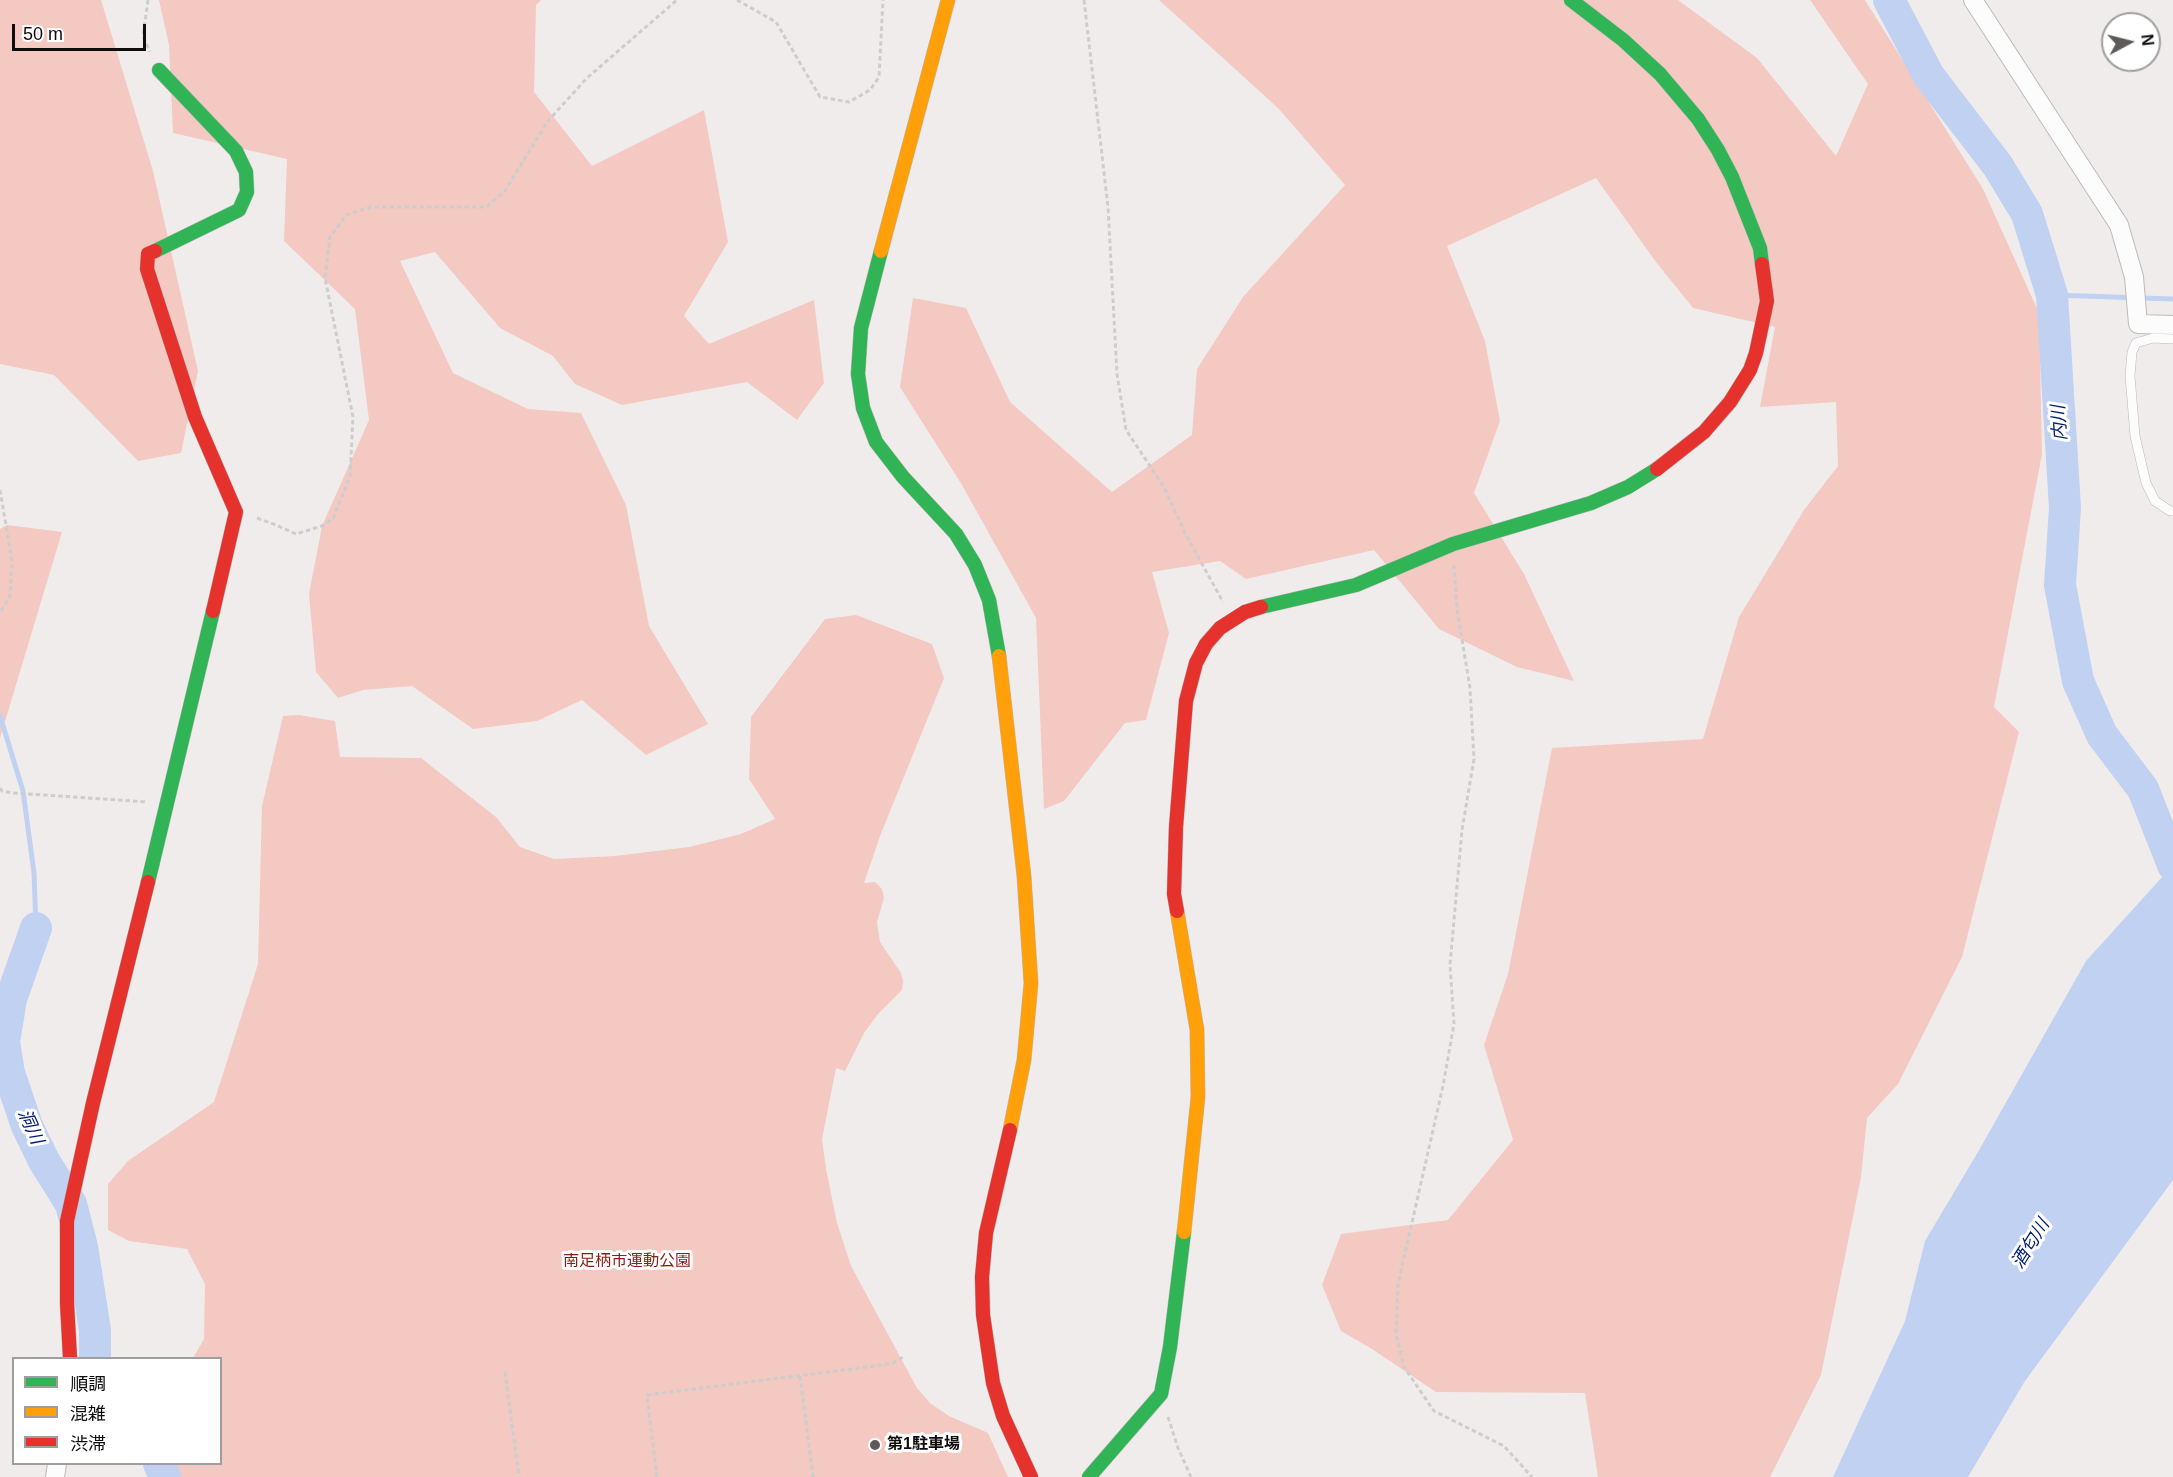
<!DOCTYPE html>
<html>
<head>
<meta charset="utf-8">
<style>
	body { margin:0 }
	#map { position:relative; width:2173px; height:1477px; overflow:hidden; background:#f1ecec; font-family:Arial,"Noto Sans JP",sans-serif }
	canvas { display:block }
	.legend { position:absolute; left:12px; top:1357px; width:210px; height:108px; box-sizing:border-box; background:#fff; border:2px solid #9f9e9e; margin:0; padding:8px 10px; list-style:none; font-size:18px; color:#0f0c0c }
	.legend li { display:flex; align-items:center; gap:12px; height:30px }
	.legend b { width:30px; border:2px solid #9f9e9e }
	.north { position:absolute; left:2101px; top:12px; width:60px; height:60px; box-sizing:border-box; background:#fff; border:2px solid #9f9e9e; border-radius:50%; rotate:83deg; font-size:16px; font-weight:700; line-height:24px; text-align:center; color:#0f0c0c }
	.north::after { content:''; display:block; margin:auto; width:21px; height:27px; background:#5e5a5a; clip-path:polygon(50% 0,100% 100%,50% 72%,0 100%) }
	.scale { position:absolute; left:12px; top:24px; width:134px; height:27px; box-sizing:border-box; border:3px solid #0f0c0c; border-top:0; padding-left:8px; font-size:18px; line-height:21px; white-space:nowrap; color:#0f0c0c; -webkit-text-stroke:4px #fff; paint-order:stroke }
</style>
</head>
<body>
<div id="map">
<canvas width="2173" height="1477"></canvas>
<ul class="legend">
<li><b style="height:8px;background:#30b455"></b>順調</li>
<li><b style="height:8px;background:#ff9f0a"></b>混雑</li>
<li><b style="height:8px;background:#e5322d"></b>渋滞</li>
</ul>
<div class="north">N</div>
<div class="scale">50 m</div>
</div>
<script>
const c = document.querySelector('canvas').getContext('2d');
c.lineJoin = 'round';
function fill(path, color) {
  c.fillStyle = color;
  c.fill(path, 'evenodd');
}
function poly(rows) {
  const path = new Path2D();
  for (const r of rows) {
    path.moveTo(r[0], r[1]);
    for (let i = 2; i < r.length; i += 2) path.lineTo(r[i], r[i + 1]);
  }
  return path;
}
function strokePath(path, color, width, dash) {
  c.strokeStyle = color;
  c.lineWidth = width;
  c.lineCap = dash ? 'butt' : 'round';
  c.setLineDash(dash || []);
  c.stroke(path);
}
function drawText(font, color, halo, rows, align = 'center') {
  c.font = font + ' Arial,"Noto Sans JP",sans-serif';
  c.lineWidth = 6;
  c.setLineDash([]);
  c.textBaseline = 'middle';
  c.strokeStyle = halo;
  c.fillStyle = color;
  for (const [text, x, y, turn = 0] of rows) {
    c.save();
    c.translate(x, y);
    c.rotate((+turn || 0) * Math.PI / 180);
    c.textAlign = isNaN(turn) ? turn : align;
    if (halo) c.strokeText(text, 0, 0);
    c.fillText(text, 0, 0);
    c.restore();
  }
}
const green = poly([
	[0,0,101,0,153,171,198,371,181,453,138,461,54,375,0,364],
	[159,0,541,0,536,5,534,92,592,166,704,110,728,242,684,316,709,344,814,300,824,383,797,420,747,382,622,405,575,384,553,356,500,328,435,252,400,261,453,373,528,409,581,413,626,505,649,626,708,724,646,755,582,700,537,721,473,729,412,686,363,690,338,698,316,672,309,594,322,526,369,420,355,309,284,241,287,159,173,133,169,45],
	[1159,0,1678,0,1757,58,1836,156,1868,84,1810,0,1865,0,1983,189,2039,313,2042,454,1994,707,2019,732,1962,957,1898,1084,1867,1118,1861,1177,1821,1375,1770,1477,1598,1477,1585,1393,1436,1392,1372,1349,1341,1331,1322,1285,1341,1234,1448,1220,1513,1140,1484,1045,1508,974,1552,748,1703,739,1739,617,1804,510,1838,466,1836,402,1760,407,1775,327,1693,308,1656,262,1596,178,1447,246,1485,341,1500,421,1474,493,1524,574,1574,681,1517,667,1439,629,1374,550,1246,579,1220,561,1152,572,1169,633,1146,720,1125,723,1064,801,1044,809,1036,618,962,485,900,387,913,298,966,308,1010,402,1112,492,1192,435,1197,369,1243,297,1345,185,1278,108],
	[7,525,62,532,0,738,0,529],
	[856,615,932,644,944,678,880,836,864,883,875,882,882,889,884,898,877,922,880,942,901,973,903,981,902,990,878,1014,864,1033,845,1071,836,1068,822,1139,826,1169,837,1223,851,1266,917,1388,930,1403,949,1416,988,1433,1008,1477,150,1477,154,1464,220,1464,220,1358,193,1358,204,1339,205,1284,187,1249,129,1241,108,1230,108,1184,128,1161,214,1102,258,964,262,806,283,716,299,715,335,721,340,757,421,758,496,817,520,847,554,859,615,856,689,847,741,834,775,819,749,779,751,717,825,619]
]);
const water = poly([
	[2173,865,2173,1180,2025,1381,1968,1477,1833,1477,1905,1321,1925,1241,1978,1152,2086,961]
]);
const stream = poly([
	[2052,295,2173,299],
	[0,716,23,791,34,873,36,928]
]);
const river = poly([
	[1889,0,1929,76,1998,166,2027,214,2052,295,2065,508,2060,585,2078,681,2102,735,2143,789,2173,865],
	[36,928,11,999,4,1042,9,1073,27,1126,44,1161,71,1204,82,1247,95,1330,95,1358],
	[159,1464,165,1477]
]);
const path = poly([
	[148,0,143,36,150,52],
	[737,0,776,22,820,97,849,102,870,90,879,77,883,0],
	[1084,0,1108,207,1117,374,1126,430,1164,487,1185,533,1223,602],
	[0,490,12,561,10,596,0,613],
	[257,518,276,525,296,534,322,526,333,518,350,477,353,417,325,278,330,237,346,215,371,207,486,207,505,191,547,122,587,78,677,0],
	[1454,565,1457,609,1470,688,1474,759,1462,830,1450,965,1454,1024,1443,1086,1398,1284,1396,1333,1404,1367,1434,1411,1504,1446,1532,1477],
	[0,788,2,791,13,793,147,802],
	[505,1372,519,1477],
	[800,1376,813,1477],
	[1168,1417,1178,1448,1191,1477],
	[657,1477,647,1395,875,1366,893,1363,903,1357]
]);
const lane = poly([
	[2173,339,2153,338,2136,343,2132,352,2130,376,2135,436,2146,483,2155,501,2170,511,2173,511]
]);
const street = poly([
	[1973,0,2119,225,2134,277,2138,324,2173,325],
	[55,1477,57,1464]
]);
const fast = poly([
	[1571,0,1623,40,1660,74,1698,119,1718,150,1732,177,1760,248,1762,264],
	[155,251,239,210,247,192,246,172,236,151,159,70],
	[881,251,861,328,858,374,863,408,876,442,903,477,956,534,975,565,989,600,999,656],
	[1261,607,1356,585,1453,544,1591,503,1628,487,1657,469],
	[148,882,213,611],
	[1089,1477,1161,1394,1170,1347,1184,1232]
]);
const slow = poly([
	[881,251,948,0],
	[999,656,1024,876,1031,983,1024,1060,1010,1130],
	[1177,911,1197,1030,1198,1097,1184,1232]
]);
const jam = poly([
	[155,251,148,254,147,269,195,417,236,512,213,611],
	[1657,469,1704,432,1730,402,1750,370,1756,353,1767,301,1762,264],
	[1177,911,1174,894,1176,827,1186,701,1196,663,1206,644,1220,628,1245,612,1261,607],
	[1010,1130,986,1233,982,1277,983,1315,993,1383,1003,1416,1031,1477],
	[70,1358,67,1303,67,1221,93,1103,148,882]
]);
const markers = [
	[875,1445,6,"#5e5a5a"]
];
const parkNames = [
	["南足柄市運動公園",627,1262]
];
const poiNames = [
	["第1駐車場",887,1445]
];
const waterNames = [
	["内川",2060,423,-94],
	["洞川",30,1127,66],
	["酒匂川",2031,1244,-58]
];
fill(green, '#f3c9c2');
fill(water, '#c1d1f2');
strokePath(stream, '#c1d1f2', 5);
strokePath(river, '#c1d1f2', 32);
strokePath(lane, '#bdbaba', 10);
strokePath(street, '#bdbaba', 20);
strokePath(fast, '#bdbaba', 15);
strokePath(slow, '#bdbaba', 15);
strokePath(jam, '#bdbaba', 15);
strokePath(path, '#cecdcd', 3, [4.5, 3]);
strokePath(lane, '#fdfcfc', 9);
strokePath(street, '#fdfcfc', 18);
strokePath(fast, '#30b455', 14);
strokePath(slow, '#ff9f0a', 14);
strokePath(jam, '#e5322d', 14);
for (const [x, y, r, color] of markers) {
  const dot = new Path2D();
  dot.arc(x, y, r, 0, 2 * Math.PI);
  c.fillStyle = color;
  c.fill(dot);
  strokePath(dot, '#fff', 2);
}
drawText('16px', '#8d1c12', '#fff', parkNames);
drawText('bold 16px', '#0f0c0c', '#fff', poiNames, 'left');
drawText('italic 18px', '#011b72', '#fff', waterNames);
</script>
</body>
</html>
